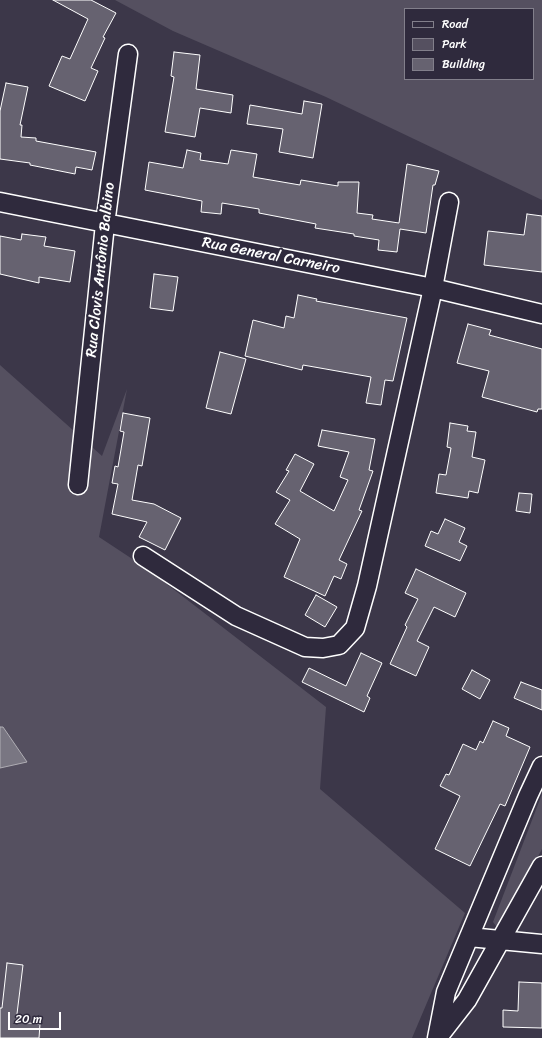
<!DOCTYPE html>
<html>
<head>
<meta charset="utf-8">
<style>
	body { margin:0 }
	#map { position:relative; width:542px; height:1038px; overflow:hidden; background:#3c3749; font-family:Sriracha,sans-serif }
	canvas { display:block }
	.legend { position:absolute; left:404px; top:8px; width:130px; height:72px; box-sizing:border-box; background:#2f2a3d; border:1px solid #827f8b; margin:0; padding:5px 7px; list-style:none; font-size:12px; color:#fff }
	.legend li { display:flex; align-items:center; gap:8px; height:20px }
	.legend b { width:20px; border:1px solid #827f8b }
	.scale { position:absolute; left:8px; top:1012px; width:53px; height:18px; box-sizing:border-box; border:2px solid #fff; border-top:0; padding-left:5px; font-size:12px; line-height:14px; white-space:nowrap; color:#fff; -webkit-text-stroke:3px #2f2a3d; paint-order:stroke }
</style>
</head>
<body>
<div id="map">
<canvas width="542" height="1038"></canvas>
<ul class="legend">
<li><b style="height:5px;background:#2f2a3d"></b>Road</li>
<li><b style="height:11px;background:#555060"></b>Park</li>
<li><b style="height:11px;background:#666270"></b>Building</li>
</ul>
<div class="scale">20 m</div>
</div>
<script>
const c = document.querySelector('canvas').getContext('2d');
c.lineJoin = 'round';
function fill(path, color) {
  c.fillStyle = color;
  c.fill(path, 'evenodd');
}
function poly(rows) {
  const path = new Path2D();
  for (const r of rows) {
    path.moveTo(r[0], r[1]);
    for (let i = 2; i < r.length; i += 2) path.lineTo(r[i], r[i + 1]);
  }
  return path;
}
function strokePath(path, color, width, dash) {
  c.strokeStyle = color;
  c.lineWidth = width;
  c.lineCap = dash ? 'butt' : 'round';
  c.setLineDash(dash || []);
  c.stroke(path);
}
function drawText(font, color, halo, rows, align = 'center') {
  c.font = font + ' Sriracha,sans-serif';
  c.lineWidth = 4;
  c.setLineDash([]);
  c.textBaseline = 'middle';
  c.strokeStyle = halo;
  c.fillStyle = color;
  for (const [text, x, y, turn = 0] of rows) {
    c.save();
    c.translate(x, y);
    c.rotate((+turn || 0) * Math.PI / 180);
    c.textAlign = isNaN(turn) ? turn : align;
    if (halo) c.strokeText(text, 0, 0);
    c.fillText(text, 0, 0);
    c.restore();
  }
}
const green = poly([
	[115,0,542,0,542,200,326,97,173,31],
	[405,9,533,9,533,79,405,79],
	[0,365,102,456,127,389,99,537,146,568,326,707,320,789,465,913,412,1038,0,1038],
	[542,794,542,849,502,923,496,926,493,922]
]);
const water = poly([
	[0,727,3,727,27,762,0,768,0,727]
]);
const building = poly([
	[53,0,91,0,116,13,103,37,105,38,91,68,98,71,85,101,49,86,62,56,70,59,88,19,53,0],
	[174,52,200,55,196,89,233,95,231,113,200,108,195,137,165,132,174,77,171,76,174,52],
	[6,83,28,87,20,125,22,125,21,137,36,138,36,141,96,152,92,170,76,167,75,174,30,165,30,163,0,159,0,111,6,83],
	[304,101,322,104,313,158,279,152,283,129,247,124,250,105,302,114,304,101],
	[187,150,201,153,200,160,228,164,231,150,257,154,253,177,300,185,301,180,338,186,338,182,359,182,357,213,373,215,372,219,399,223,407,164,439,171,435,185,433,185,426,233,400,229,397,252,378,250,379,240,354,236,354,234,315,228,316,224,259,213,259,209,222,203,221,214,201,212,202,201,145,190,149,162,183,168,187,150],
	[527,214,542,216,542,272,484,265,488,231,524,235,527,214],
	[22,234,46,237,44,246,75,251,70,282,39,277,39,283,0,274,0,236,21,240,22,234],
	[154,274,178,277,173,311,150,308,154,274],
	[298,295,317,299,316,301,407,318,393,381,385,380,381,405,366,403,371,377,303,365,302,370,245,356,253,320,284,328,286,316,294,318,298,295],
	[468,324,491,330,489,335,542,349,542,409,538,409,537,412,482,397,489,371,457,363,468,324],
	[220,352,246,359,231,414,206,408,220,352],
	[123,413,150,418,142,466,138,465,132,500,154,504,181,518,165,550,139,537,147,522,112,514,118,484,112,483,115,466,118,467,124,432,120,431,123,413],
	[450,423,468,426,467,431,476,432,472,457,485,460,478,493,469,491,468,498,436,493,439,474,446,475,451,448,447,447,450,423],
	[322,430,375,439,369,470,373,471,359,510,362,511,339,560,347,564,341,579,334,576,325,596,284,577,300,539,275,524,290,500,276,492,289,471,286,470,295,454,314,464,300,491,334,511,348,480,340,477,349,452,318,446,322,430],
	[519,493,532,494,530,513,516,511,519,493],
	[445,519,465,528,459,542,467,546,460,561,425,546,431,531,438,534,445,519],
	[416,569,466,593,455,617,434,607,417,641,429,647,416,676,390,664,407,627,405,625,418,599,405,593,416,569],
	[316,595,337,607,325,627,305,615,316,595],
	[361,653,382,663,367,696,370,698,364,712,302,682,309,668,346,686,361,653],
	[472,670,490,680,480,699,462,689,472,670],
	[521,682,542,690,542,710,514,698,521,682],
	[493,721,509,728,506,736,530,747,505,806,500,804,470,866,435,849,460,796,440,786,446,774,449,775,463,744,476,750,480,741,483,743,493,721],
	[7,963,23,965,16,1022,40,1024,39,1038,0,1038,0,1008,2,1008,7,963],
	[519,982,542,983,542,1028,503,1027,503,1010,518,1011,519,982]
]);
const minor = poly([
	[0,202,433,288,542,314],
	[78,485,105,224,128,54],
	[143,556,236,616,305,647,323,648,339,645,355,628,367,586,433,288,449,202],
	[469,937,542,944],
	[439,1036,467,1000,542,866],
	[437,1038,446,992,528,796,542,766]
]);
const streetNames = [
	["Rua General Carneiro",271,256,11],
	["Rua Clovis Antônio Balbino",101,270,-84]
];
fill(green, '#555060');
fill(water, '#797682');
strokePath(water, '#afadb4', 1);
fill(building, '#666270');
strokePath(building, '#fff', 1);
strokePath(minor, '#fff', 21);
strokePath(minor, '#2f2a3d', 18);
drawText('15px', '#fff', '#2f2a3d', streetNames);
</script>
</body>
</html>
